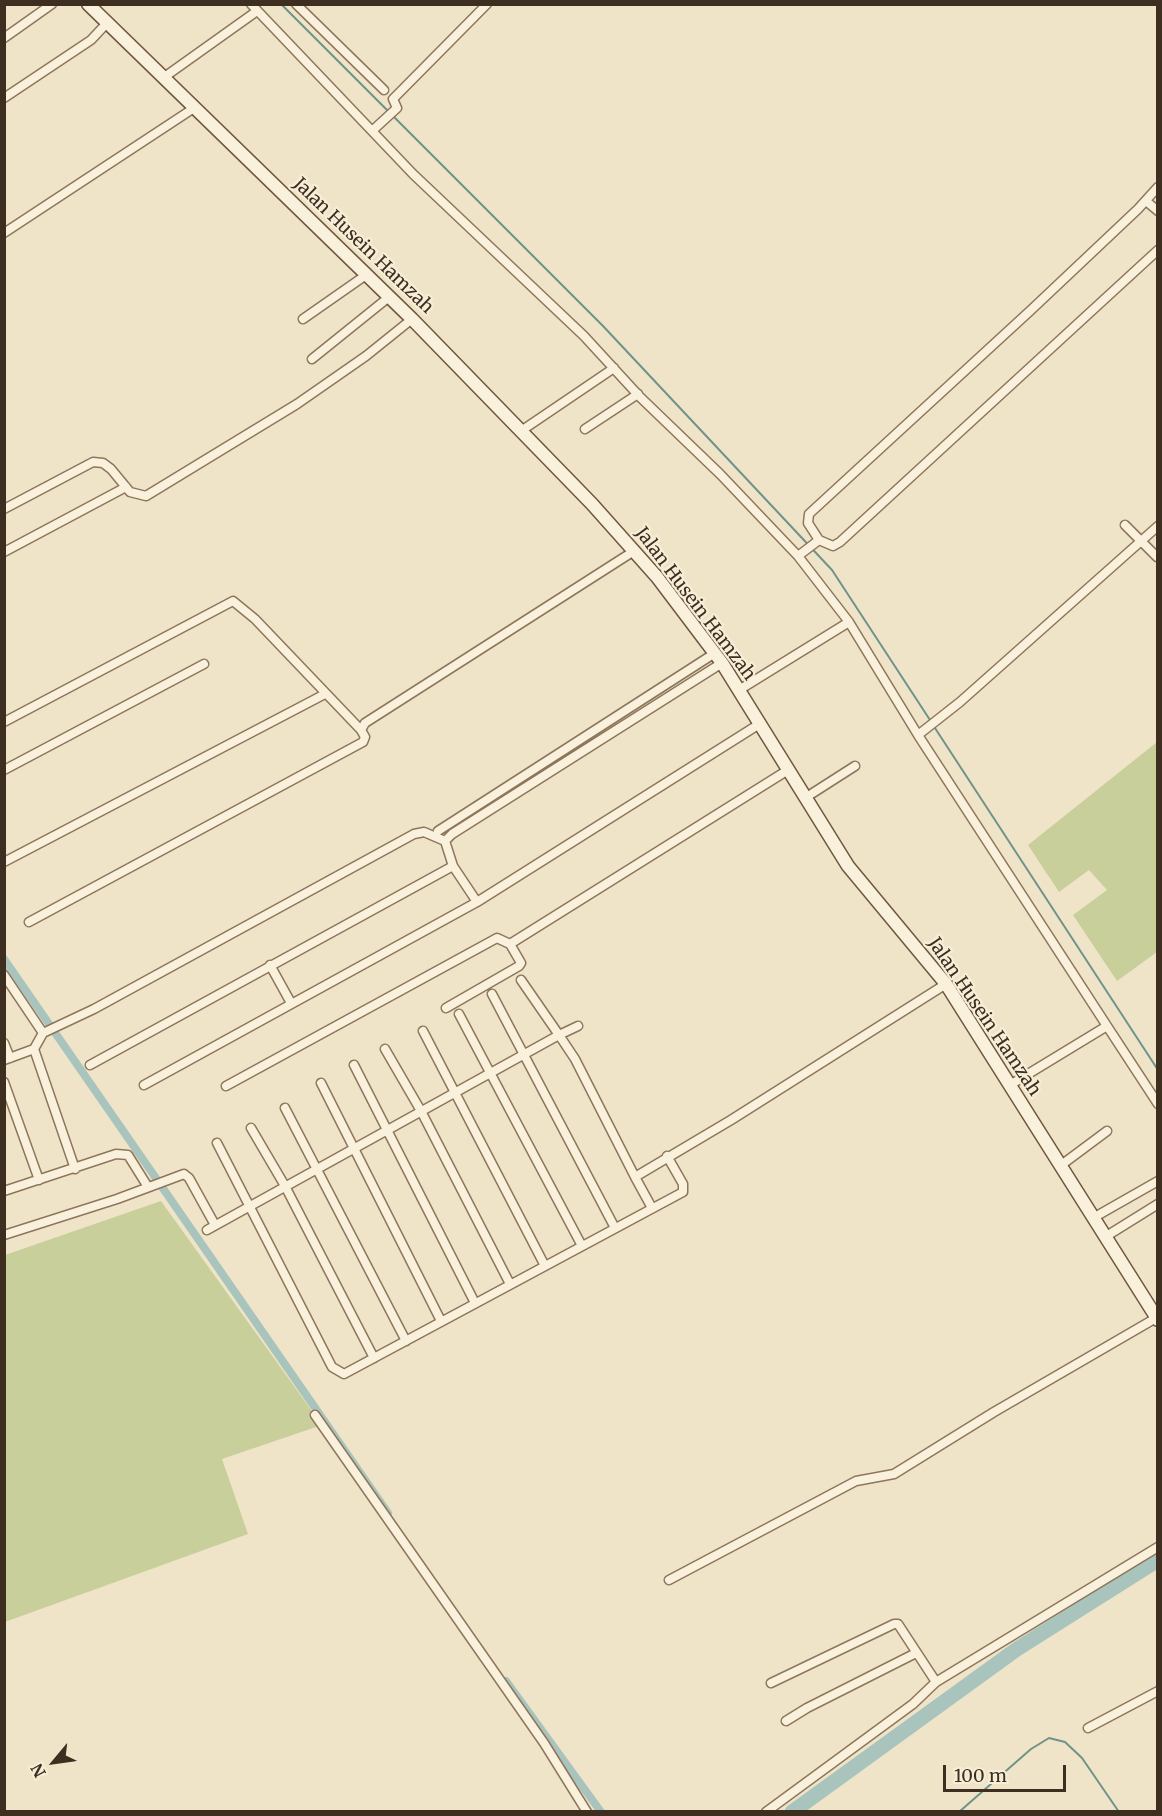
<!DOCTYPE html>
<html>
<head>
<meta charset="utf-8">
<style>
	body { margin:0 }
	#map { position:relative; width:1162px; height:1816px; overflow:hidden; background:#f0e4c8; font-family:Merriweather,serif }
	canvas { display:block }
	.frame { position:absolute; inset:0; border:6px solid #3d2e20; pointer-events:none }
	.north { position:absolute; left:24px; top:1732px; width:60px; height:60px; -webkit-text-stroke:4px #f7eed8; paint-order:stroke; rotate:241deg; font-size:16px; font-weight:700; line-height:24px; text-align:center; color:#3d2e20 }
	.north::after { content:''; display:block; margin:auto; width:21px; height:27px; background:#3d2e20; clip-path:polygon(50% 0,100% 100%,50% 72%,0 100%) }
	.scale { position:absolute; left:943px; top:1765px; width:123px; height:27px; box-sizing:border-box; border:3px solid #3d2e20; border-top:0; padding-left:8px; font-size:18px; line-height:21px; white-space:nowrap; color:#3d2e20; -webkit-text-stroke:4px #f7eed8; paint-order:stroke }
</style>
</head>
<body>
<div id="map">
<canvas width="1162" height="1816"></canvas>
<div class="frame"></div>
<div class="north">N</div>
<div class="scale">100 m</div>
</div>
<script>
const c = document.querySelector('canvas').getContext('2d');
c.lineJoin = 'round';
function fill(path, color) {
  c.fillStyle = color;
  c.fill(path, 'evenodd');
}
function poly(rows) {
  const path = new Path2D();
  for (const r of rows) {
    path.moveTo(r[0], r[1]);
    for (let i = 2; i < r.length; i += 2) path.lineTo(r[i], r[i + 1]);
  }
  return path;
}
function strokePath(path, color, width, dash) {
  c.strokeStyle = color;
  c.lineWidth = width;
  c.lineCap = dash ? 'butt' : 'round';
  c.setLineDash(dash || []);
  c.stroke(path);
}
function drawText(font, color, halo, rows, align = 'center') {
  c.font = font + ' Merriweather,serif';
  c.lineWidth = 4.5;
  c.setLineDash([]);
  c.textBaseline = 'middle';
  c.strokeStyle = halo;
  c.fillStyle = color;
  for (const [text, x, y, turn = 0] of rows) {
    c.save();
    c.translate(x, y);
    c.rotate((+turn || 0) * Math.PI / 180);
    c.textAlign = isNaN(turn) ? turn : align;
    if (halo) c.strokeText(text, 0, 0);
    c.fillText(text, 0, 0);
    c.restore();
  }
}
const green = poly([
	[1157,742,1157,952,1117,981,1073,915,1107,890,1089,870,1059,892,1028,845],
	[161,1201,322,1425,222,1459,248,1534,5,1622,5,1255]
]);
const stream = poly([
	[281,4,603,326,832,570,930,720],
	[933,725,1158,1070],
	[959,1812,1031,1749,1049,1738,1065,1742,1082,1758,1119,1812]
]);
const canal = poly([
	[4,959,388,1513],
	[506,1681,601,1812]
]);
const river = poly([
	[792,1812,1017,1649,1158,1560]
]);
const street = poly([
	[251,4,413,174,584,336,640,397,720,474,798,556,849,622,918,735,1107,1026],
	[296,4,384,90],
	[4,38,52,4],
	[163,78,257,11],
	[4,98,91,40,107,23],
	[372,131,397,108,393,99,487,4],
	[1158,187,1138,209,1031,310,809,514,808,523,819,540,833,546,840,542,1158,250],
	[1146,201,1158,211],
	[4,233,194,108],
	[303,319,366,275],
	[312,359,389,297],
	[585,429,638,394],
	[521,431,614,368],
	[4,509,93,462,103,463,111,469,130,492,146,496,297,404,366,356,412,319],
	[1125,525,1157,557],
	[4,552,126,487],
	[798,556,819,540],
	[739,690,849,622],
	[4,722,233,601,255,619,361,730],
	[918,735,960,702,1158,526],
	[4,770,204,664],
	[805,798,855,766],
	[438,831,715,653],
	[4,862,325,694],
	[477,902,761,723],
	[29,922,363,742,365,737,361,730,365,723,634,551],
	[510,944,788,770],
	[270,965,291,1003],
	[4,975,43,1033],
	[521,980,559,1035,578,1026],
	[492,994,615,1228],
	[459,1014,582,1246],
	[423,1031,545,1266],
	[4,1043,10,1058],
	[385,1049,421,1111,510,1284],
	[4,1060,34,1049],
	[90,1065,453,866],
	[354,1065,475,1303],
	[4,1082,39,1180],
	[321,1083,441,1321],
	[144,1085,477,902,453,866,445,841,452,834,722,663],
	[1010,1085,1107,1026,1158,1104],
	[226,1086,497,938,510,944,521,963,519,966,446,1008],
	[285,1108,406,1341],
	[251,1128,285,1186,374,1358],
	[217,1143,332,1367,344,1374,683,1192,683,1184,667,1156],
	[1060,1166,1107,1131],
	[75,1169,34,1049,43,1033,94,1009,414,834,424,832,445,841],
	[4,1191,116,1154,128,1155,148,1187],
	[652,1208,635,1177,731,1120,946,984],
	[1093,1218,1158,1181],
	[207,1230,559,1035,575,1059,635,1177],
	[4,1235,117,1199,184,1174,189,1178,215,1225],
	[1105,1237,1158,1204],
	[315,1415,544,1743,587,1812],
	[669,1580,856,1481,894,1474,994,1412,1156,1318],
	[771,1683,894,1624,898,1624,936,1682],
	[786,1721,807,1708,916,1653],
	[1088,1728,1158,1691],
	[766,1812,913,1704,936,1682,1158,1547]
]);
const secondary = poly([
	[88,4,412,319,592,504,657,577,722,663,848,866,946,984,1158,1320]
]);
const streetNames = [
	["Jalan Husein Hamzah",363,246,44],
	["Jalan Husein Hamzah",695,604,53],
	["Jalan Husein Hamzah",984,1017,56]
];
fill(green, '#c9cf9b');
strokePath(stream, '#6f938a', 2);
strokePath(canal, '#a9c4bc', 8);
strokePath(river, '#a9c4bc', 15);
strokePath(street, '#8d765c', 11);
strokePath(secondary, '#6f573f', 15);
strokePath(street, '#faf1dc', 8);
strokePath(secondary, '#faf1dc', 12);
drawText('18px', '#3d2e20', '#f7eed8', streetNames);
</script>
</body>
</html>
